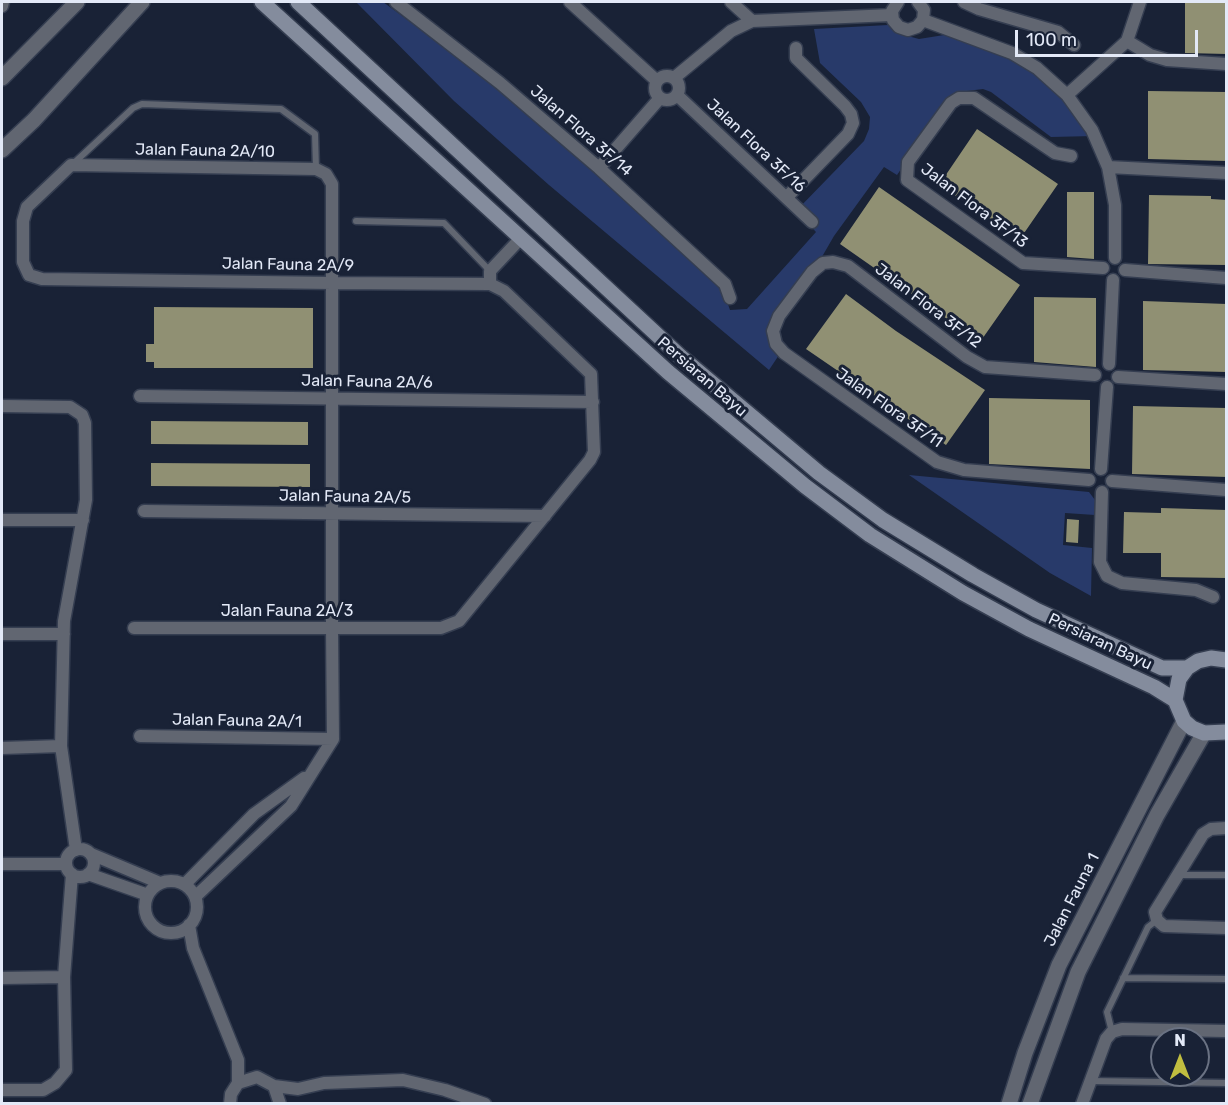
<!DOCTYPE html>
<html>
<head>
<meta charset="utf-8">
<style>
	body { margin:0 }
	#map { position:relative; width:1228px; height:1105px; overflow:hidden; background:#192236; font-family:Rubik,sans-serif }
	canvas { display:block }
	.frame { position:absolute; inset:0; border:3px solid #e3e9f7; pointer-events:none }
	.north { position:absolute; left:1150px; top:1027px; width:60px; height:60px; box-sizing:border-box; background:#192236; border:2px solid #6a7283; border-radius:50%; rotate:0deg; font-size:16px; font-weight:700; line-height:24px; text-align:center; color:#e3e9f7 }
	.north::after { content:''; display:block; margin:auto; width:21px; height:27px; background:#c1be40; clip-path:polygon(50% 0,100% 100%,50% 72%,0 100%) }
	.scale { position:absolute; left:1015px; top:30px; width:183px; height:27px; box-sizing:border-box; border:3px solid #e3e9f7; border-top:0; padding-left:8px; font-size:18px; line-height:21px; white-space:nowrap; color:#e3e9f7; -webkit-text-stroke:4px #192236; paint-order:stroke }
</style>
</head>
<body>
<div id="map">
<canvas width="1228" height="1105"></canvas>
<div class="frame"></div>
<div class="north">N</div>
<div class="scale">100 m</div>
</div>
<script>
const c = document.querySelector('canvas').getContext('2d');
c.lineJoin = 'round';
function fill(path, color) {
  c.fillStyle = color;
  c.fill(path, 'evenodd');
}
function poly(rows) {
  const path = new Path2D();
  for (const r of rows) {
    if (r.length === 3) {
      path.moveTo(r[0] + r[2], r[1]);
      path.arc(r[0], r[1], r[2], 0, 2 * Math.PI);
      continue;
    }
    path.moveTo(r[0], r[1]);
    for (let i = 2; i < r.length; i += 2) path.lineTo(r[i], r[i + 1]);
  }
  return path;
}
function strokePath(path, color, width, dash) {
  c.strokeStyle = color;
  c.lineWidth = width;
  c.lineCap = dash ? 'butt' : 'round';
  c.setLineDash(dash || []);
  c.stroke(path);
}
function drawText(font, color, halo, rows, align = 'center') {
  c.font = font + ' Rubik,sans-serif';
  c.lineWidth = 6;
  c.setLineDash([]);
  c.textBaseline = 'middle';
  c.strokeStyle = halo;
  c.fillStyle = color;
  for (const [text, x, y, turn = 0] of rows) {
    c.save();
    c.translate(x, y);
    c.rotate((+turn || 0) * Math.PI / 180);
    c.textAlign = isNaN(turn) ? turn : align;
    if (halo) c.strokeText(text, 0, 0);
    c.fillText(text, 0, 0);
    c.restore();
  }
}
const green = poly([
	[356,2,383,2,452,52,556,138,722,287,730,310,747,309,816,232,796,211,864,141,869,129,870,117,861,102,820,63,814,29,888,25,904,35,919,39,944,35,1011,59,1047,80,1094,136,1051,137,991,92,983,89,959,92,949,100,897,175,884,167,834,236,812,274,776,322,781,352,769,370,549,185,454,101],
	[909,475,1089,492,1095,500,1095,515,1065,513,1063,545,1092,548,1091,596,1050,573]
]);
const building = poly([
	[1185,2,1227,2,1227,54,1185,53],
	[1148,91,1227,92,1227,161,1148,159],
	[977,129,1058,184,1020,239,939,185],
	[879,187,1020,285,980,342,840,244],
	[1067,192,1094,192,1094,259,1067,257],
	[1149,195,1211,196,1211,199,1227,200,1227,265,1148,264],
	[846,294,896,331,985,390,946,445,806,349],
	[1034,297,1096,298,1096,367,1034,362],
	[1143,301,1227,304,1227,372,1143,370],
	[154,307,313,308,313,368,154,368,154,362,146,362,146,344,154,344],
	[989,398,1090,400,1090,469,989,464],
	[1133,406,1227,408,1227,477,1132,474],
	[151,421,308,422,308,445,151,444],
	[151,463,310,464,310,487,151,486],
	[1161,508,1227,510,1227,578,1161,577,1161,553,1123,553,1124,512,1161,513],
	[1067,519,1079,520,1078,543,1066,542]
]);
const service = poly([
	[74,163,133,108,142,104,281,109,315,134,316,169],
	[356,221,444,223,490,271],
	[1178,875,1226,875],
	[1123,978,1226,979],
	[1112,1032,1107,1012,1148,927,1157,920],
	[1091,1081,1226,1083]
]);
const minor = poly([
	[396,2,500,83,599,168,725,284,730,298],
	[570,2,657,81],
	[731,2,752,21],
	[898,2,892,11,893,20,899,27,908,30,917,27,923,20,924,10,918,2],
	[964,2,979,9,1058,32,1074,45],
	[2,6,3,2],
	[923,20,1012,53,1037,68,1067,95,1092,130,1108,167,1115,205,1115,258],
	[1127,41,1150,55,1167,60,1226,64],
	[667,88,12],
	[674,78,731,31,752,21,892,15],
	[677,95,812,222],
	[1067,95,1127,41,1140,2],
	[1071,156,1055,153,974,98,959,98,951,103,908,162,907,180,1023,263,1103,268],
	[1108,167,1226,173],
	[599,168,660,98],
	[787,197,848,134,853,123,851,114,845,106,796,58,796,48],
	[1125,270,1226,278],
	[490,284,490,271,521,238],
	[1109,364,1113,280],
	[1118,377,1226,384],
	[140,396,593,402],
	[2,406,70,407,82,415,85,423,86,500,64,621,61,746,76,850],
	[1101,469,1107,387],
	[1089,480,964,470,937,462,784,353,776,344,773,331,779,316,812,272,823,263,833,262,848,266,967,357,985,367,1095,375],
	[1112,481,1226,490],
	[1102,492,1100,562,1107,576,1122,583,1196,590,1213,597],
	[144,511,545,516],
	[2,520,83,520],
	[134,628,441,628,459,621,590,460,594,452,591,374,504,291,490,284,332,283,42,279,29,275,23,262,23,221,27,207,71,165,316,169,326,174,332,184,332,628,333,739,291,806,195,897],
	[2,634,64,634],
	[140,736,333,739],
	[2,748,61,746],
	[1226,828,1211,829,1203,834,1155,912,1157,920,1164,926,1226,928],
	[80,863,14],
	[91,854,160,883],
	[2,864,66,864],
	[88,874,148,895],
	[171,907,26],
	[185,884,254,814,304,778],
	[189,925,193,948,238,1060,238,1083],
	[2,978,64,977],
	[274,1086,298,1089,324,1083,403,1080,445,1090,485,1104],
	[2,1090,43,1090,55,1083,66,1070,64,977,72,874],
	[230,1104,231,1094,238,1083,257,1077,274,1086,280,1104],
	[1082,1104,1106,1039,1112,1032,1122,1029,1226,1031]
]);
const tertiary = poly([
	[2,78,77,2],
	[2,150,34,120,142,2],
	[1009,1104,1025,1053,1059,965,1184,721],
	[1030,1104,1078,972,1157,815,1204,733]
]);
const secondary = poly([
	[262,2,668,372,805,486,870,535,963,593,1029,629,1154,687,1175,700],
	[298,2,681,357,819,473,883,520,973,575,1036,610,1162,668,1187,668],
	[1226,660,1211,658,1198,661,1187,668,1179,679,1175,700,1184,721,1192,728,1204,733,1226,732]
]);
const streetNames = [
	["Jalan Flora 3F/14",581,131,41],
	["Jalan Flora 3F/16",756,146,43],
	["Jalan Fauna 2A/10",205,151,1],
	["Jalan Flora 3F/13",974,206,37],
	["Jalan Fauna 2A/9",288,265,1],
	["Jalan Flora 3F/12",928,306,37],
	["Persiaran Bayu",702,377,41],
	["Jalan Fauna 2A/6",367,382,1],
	["Jalan Flora 3F/11",889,408,35],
	["Jalan Fauna 2A/5",345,497,1],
	["Jalan Fauna 2A/3",287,611],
	["Persiaran Bayu",1100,642,25],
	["Jalan Fauna 2A/1",237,721,1],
	["Jalan Fauna 1",1072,900,-63]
];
fill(green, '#283a6a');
fill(building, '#909073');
strokePath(service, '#353e51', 9);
strokePath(minor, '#353e51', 15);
strokePath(tertiary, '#353e51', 18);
strokePath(secondary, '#353e51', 18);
strokePath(service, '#616671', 6);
strokePath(minor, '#616671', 12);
strokePath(tertiary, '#616671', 15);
strokePath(secondary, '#848c9d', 15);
drawText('16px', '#e3e9f7', '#192236', streetNames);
</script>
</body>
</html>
